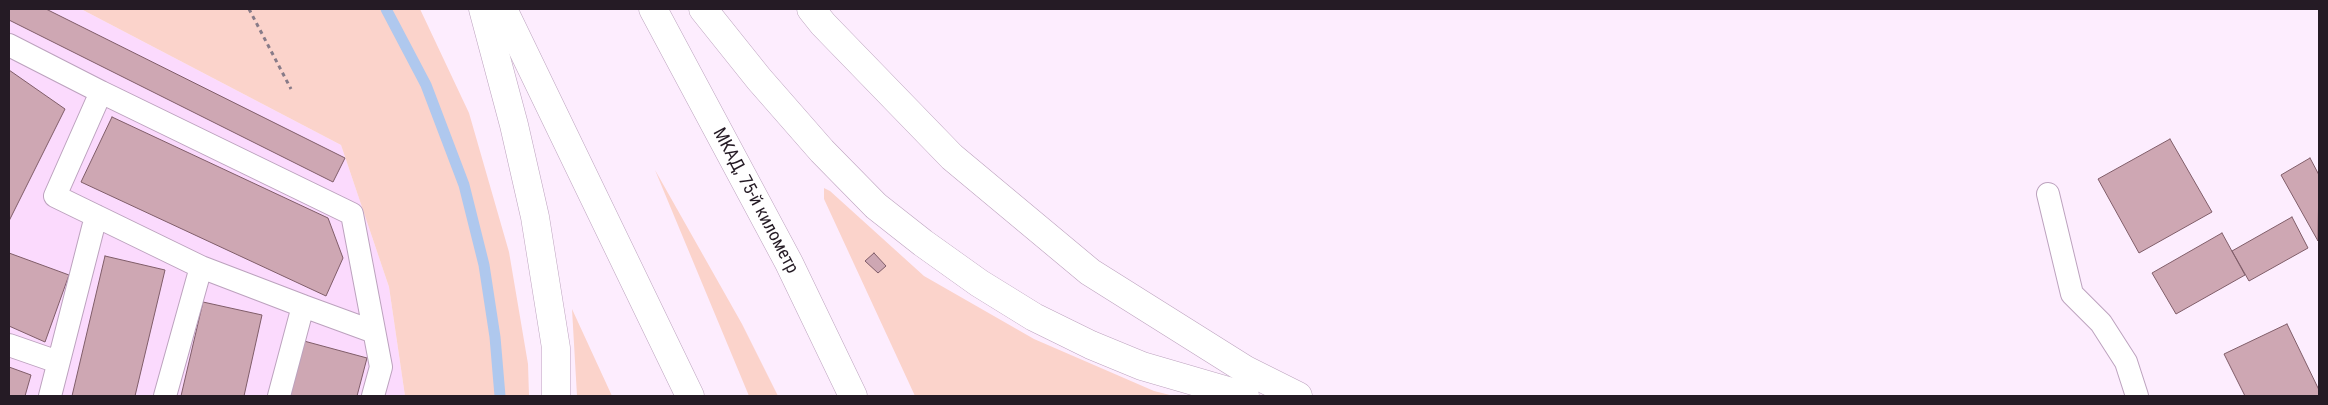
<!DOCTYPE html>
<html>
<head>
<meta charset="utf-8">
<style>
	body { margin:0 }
	#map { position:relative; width:2328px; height:405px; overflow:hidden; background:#fdedfe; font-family:"Roboto Condensed",sans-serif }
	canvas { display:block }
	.frame { position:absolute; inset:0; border:10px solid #251b25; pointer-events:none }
</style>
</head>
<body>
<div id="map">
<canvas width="2328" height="405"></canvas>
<div class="frame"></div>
</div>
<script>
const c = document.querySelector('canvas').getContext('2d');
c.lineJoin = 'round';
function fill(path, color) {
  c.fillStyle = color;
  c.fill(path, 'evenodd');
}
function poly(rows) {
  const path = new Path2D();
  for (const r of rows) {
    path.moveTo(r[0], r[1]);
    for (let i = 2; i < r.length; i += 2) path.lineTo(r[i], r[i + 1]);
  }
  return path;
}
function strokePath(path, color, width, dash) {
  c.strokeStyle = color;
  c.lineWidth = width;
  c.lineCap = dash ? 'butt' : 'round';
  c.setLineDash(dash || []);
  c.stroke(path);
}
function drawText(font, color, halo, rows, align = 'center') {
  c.font = font + ' "Roboto Condensed",sans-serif';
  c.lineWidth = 4;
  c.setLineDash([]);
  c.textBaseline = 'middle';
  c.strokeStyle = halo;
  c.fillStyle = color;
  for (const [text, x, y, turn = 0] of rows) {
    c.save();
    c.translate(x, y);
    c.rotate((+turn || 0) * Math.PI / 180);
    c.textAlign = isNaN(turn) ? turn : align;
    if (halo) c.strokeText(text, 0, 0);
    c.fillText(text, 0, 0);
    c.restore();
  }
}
const built = poly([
	[9,9,81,9,341,145,389,287,405,396,9,396]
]);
const green = poly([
	[81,9,420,9,469,113,509,252,528,364,529,396,405,396,389,287,341,145],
	[655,170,742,324,778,396,749,396],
	[824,188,830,191,924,276,1034,339,1154,391,1174,396,915,396,824,199],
	[572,309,612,396,577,396]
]);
const stream = poly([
	[386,9,426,85,464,185,484,265,495,337,500,396]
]);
const building = poly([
	[9,9,46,9,345,158,333,182,9,20,9,9],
	[9,70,65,109,9,221,9,70],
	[112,117,328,218,343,258,326,296,81,182,112,117],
	[2170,139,2212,212,2139,253,2098,179,2170,139],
	[2310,158,2319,175,2318,241,2281,175,2310,158],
	[2292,217,2308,248,2249,281,2232,251,2292,217],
	[2222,233,2245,275,2176,314,2152,273,2222,233],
	[9,253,69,275,45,342,9,326,9,253],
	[874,253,886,266,878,273,865,261,874,253],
	[105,256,165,270,135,396,72,396,105,256],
	[203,302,262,315,244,396,181,396,203,302],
	[2287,324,2319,390,2319,396,2245,396,2224,354,2287,324],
	[304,341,367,358,357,396,290,396,304,341],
	[9,367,31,375,25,396,9,396,9,367]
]);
const path = poly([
	[249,9,291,89]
]);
const service = poly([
	[9,45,101,92],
	[2048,194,2072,294,2101,323,2126,362,2137,396],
	[201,267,303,306],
	[9,345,58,362],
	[50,396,96,216],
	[165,396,201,267,55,196,101,92,352,214,381,367,373,396],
	[279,396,303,306,374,332]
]);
const primary = poly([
	[483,9,514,125,535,217,556,348,556,396],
	[811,9,823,24,952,157,1090,272,1246,370,1298,396]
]);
const trunk = poly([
	[503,9,690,396],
	[653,9,789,263,853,396],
	[703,9,759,79,822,151,876,206,923,243,979,283,1034,317,1091,345,1142,366,1245,396]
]);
const streetNames = [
	["МКАД, 75-й километр",755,201,62]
];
fill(built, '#fbdafd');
fill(green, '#fbd3cb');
strokePath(stream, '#afc8ee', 11);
fill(building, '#cea7b3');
strokePath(building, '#805d69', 1);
strokePath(service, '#bca2be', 24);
strokePath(primary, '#bca2be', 29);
strokePath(trunk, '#bca2be', 29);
strokePath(path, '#887b88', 3, [4, 4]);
strokePath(service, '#fff', 22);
strokePath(primary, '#fff', 28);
strokePath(trunk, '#fff', 28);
drawText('18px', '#251b25', '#fff', streetNames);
</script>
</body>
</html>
